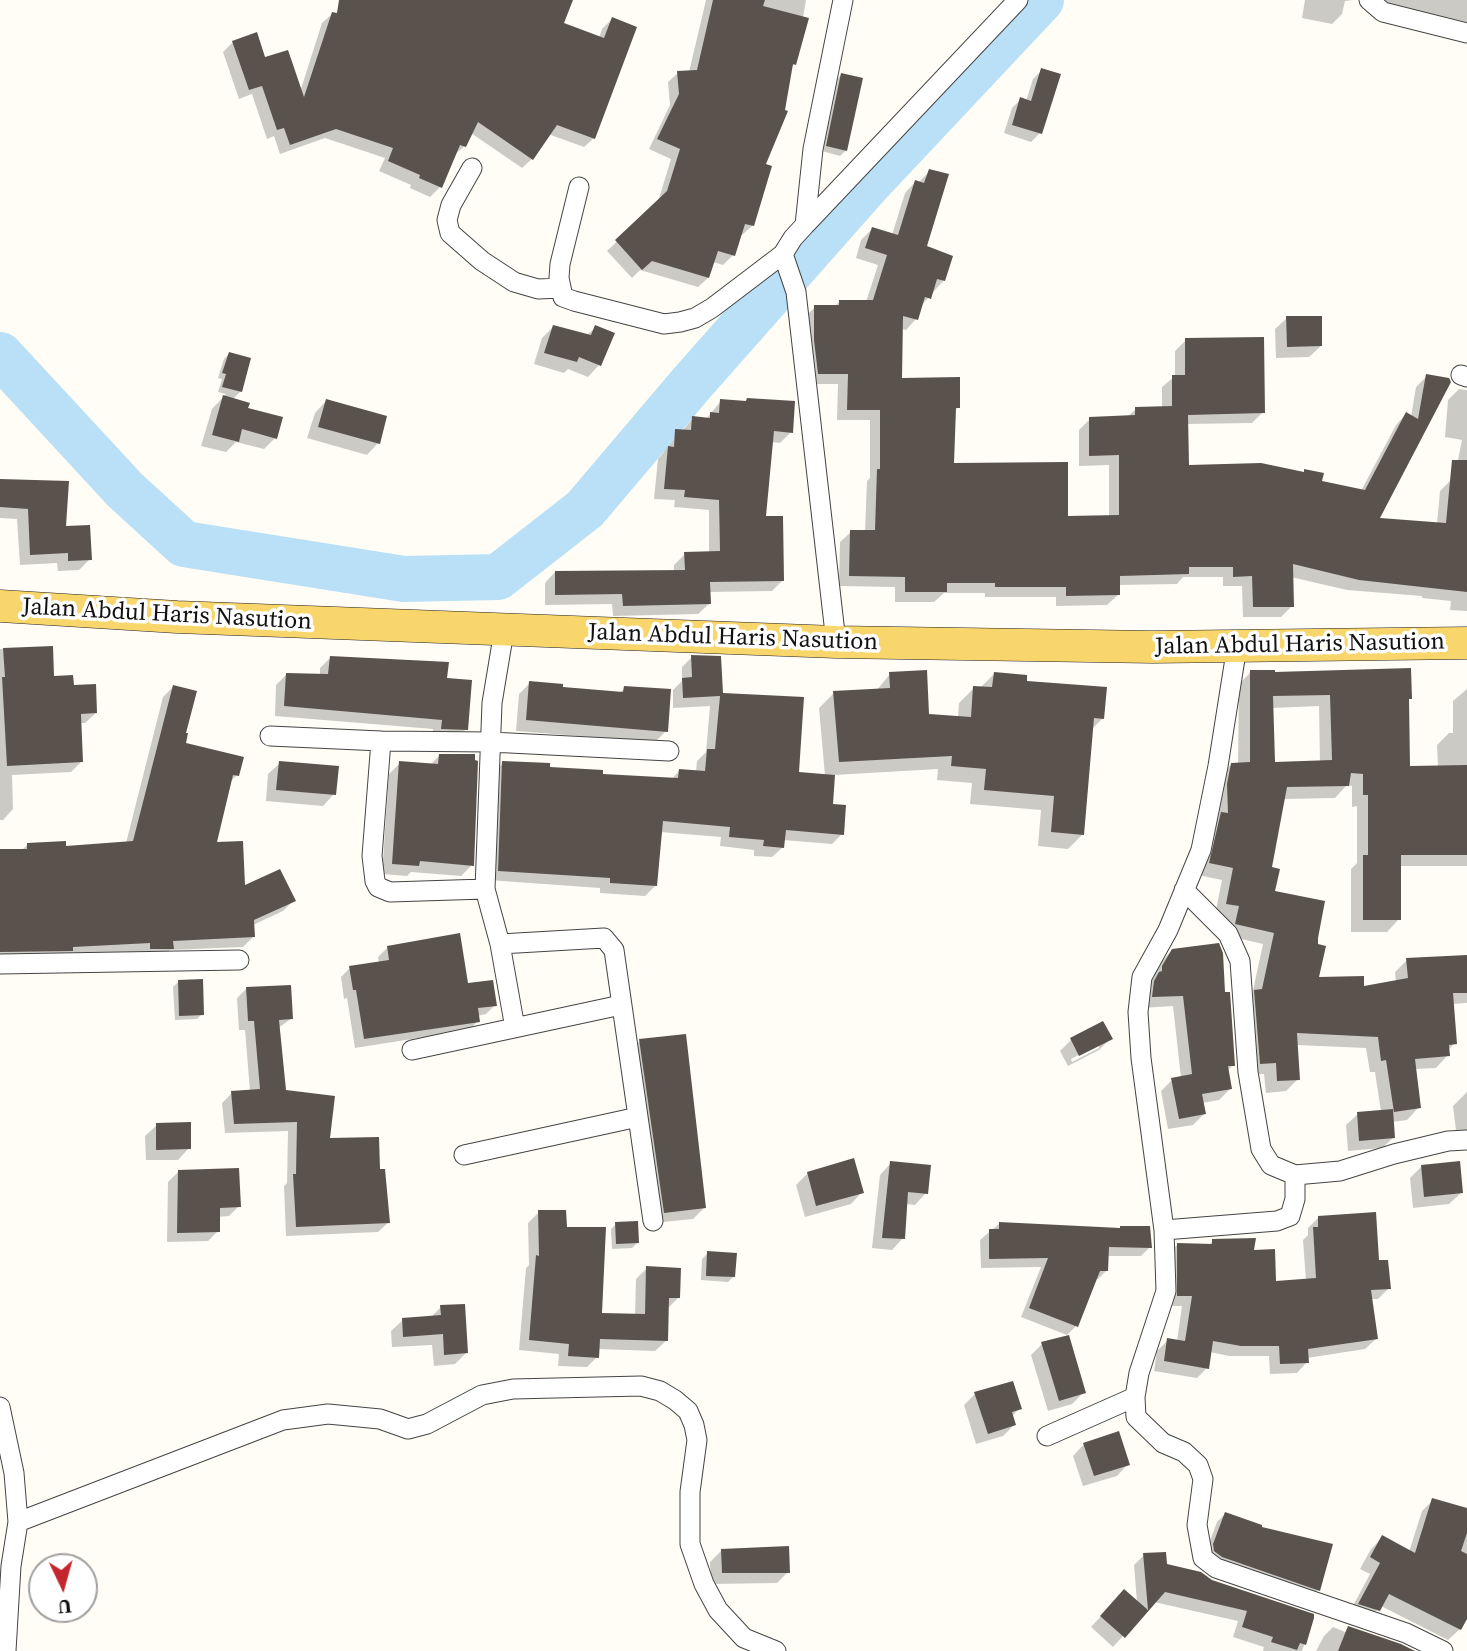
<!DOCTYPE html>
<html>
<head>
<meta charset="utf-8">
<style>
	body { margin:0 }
	#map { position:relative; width:1467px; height:1651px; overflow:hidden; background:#fffdf5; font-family:"Source Serif 4",serif }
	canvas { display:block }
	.north { position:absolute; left:28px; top:1553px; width:70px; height:70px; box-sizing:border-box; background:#fff; border:2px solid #a0a0a0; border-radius:50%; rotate:175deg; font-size:19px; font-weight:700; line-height:28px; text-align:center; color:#111 }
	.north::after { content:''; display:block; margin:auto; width:24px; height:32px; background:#c4262e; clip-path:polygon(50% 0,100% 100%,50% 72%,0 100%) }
</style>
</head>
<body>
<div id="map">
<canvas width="1467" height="1651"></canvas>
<div class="north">U</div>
</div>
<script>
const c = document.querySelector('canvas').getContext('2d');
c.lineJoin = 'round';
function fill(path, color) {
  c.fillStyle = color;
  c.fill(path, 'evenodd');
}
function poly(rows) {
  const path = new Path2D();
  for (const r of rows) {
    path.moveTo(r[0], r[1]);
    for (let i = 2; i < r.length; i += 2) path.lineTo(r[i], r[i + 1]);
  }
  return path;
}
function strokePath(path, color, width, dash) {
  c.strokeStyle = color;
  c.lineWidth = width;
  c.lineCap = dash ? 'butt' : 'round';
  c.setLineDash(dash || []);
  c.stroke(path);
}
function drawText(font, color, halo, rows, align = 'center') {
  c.font = font + ' "Source Serif 4",serif';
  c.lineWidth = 7;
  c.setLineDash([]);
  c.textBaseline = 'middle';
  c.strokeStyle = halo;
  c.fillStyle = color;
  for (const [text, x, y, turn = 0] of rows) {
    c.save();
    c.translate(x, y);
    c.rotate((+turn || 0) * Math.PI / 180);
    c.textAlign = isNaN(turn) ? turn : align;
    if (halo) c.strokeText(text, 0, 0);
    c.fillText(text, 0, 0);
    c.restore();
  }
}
const shadow = poly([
	[389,0,571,0,562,24,599,38,602,29,612,19,594,138,584,147,548,134,532,159,522,168,471,133,465,146,454,155,440,187,430,197,410,188,411,185,379,171,385,158,325,138,280,154,274,136,267,139,252,94,239,99,223,52,233,42,264,60,300,92,322,23,332,14,380,29],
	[706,0,806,0,795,64,790,68,764,165,752,226,742,235,740,235,733,255,723,265,713,262,708,278,698,287,640,270,632,278,607,251,658,202,671,159,649,149,670,105,668,82,678,73,689,72],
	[1305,0,1353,0,1345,1,1342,14,1332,24,1302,18],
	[1364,0,1467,0,1467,25],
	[1042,70,1040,133,1031,142,1004,133,1012,108,1021,99,1026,101,1033,79],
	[841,75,861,80,845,151,840,156,822,151,836,80],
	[930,171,925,247,944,280,920,307,916,319,906,330,901,329,900,379,958,407,954,412,953,465,1066,518,1109,517,1109,465,1079,466,1079,430,1090,419,1127,417,1136,409,1162,408,1162,387,1175,376,1175,351,1186,340,1263,412,1252,423,1187,424,1188,467,1302,474,1305,471,1320,482,1361,491,1396,425,1406,414,1411,417,1416,387,1427,376,1448,380,1377,519,1437,524,1440,491,1451,480,1454,480,1462,440,1445,437,1448,400,1459,389,1467,390,1467,611,1450,610,1451,601,1422,598,1422,596,1347,590,1291,577,1292,606,1281,617,1243,617,1242,586,1223,586,1223,577,1183,577,1177,584,1118,585,1118,595,1107,605,1056,606,1056,597,985,597,985,593,944,593,934,602,895,602,895,587,839,586,840,542,851,532,865,532,867,481,870,478,870,420,837,420,838,384,807,384,804,318,815,307,834,307,840,301,866,302,878,265,856,258,861,240,872,229,892,235,905,193,915,182,918,183],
	[1287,318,1321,346,1309,357,1276,358,1275,329],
	[553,327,586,336,596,327,612,334,599,365,588,377,568,369,564,373,534,364,542,338],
	[229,354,249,359,240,392,232,400,246,409,275,438,264,449,236,442,226,452,201,446,212,409,226,394,218,392,222,379,218,378,224,359],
	[747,399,791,432,780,443,771,442,764,518,783,580,772,591,709,592,709,604,698,614,613,616,612,604,545,605,545,583,555,572,674,572,674,565,685,554,709,553,709,510,674,507,675,500,654,499,658,459,664,452,665,441,676,431,682,431,693,418,706,419,721,401,744,403],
	[326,401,378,443,367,455,307,438,315,413],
	[0,481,64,528,90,559,79,570,58,571,57,563,20,565,17,519,0,518],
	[51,648,53,678,72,687,96,713,85,723,79,723,81,762,71,772,12,775,13,809,3,820,0,820,0,649],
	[692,657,721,695,797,774,825,776,819,708,834,693,876,691,890,674,927,715,958,717,959,703,974,688,980,688,994,674,1025,682,1103,718,1091,730,1083,834,1068,849,1038,846,1041,810,970,804,972,783,937,780,938,769,834,775,831,805,842,834,832,844,783,840,783,847,772,857,754,856,754,850,720,846,721,837,660,832,656,885,645,896,600,893,600,888,488,880,492,774,503,763,601,776,671,780,679,771,696,772,697,761,706,752,710,706,673,708,673,690,682,681,682,667],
	[330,658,445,679,466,729,456,739,432,739,433,729,275,716,276,685,286,675,320,676,320,668],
	[1251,672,1273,673,1410,698,1407,701,1409,768,1438,767,1437,745,1449,733,1453,733,1453,701,1467,689,1467,866,1399,866,1399,919,1387,932,1351,932,1351,869,1357,863,1357,806,1352,807,1352,786,1347,785,1335,798,1283,799,1269,869,1273,893,1316,937,1317,979,1362,988,1396,982,1395,972,1407,960,1467,957,1467,1003,1452,1004,1455,1043,1448,1050,1448,1055,1436,1068,1415,1069,1419,1107,1407,1120,1392,1122,1394,1137,1382,1148,1348,1151,1346,1125,1358,1114,1381,1112,1375,1072,1370,1072,1366,1048,1296,1045,1298,1079,1286,1091,1266,1093,1264,1074,1248,1075,1252,995,1263,944,1224,935,1227,918,1215,915,1222,880,1198,875,1219,777,1232,764,1238,764,1239,684],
	[1319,706,1320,762,1273,763,1272,708],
	[530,683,561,689,619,693,625,688,666,731,655,742,516,731,519,694],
	[173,687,184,734,184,744,237,775,229,783,215,844,243,888,293,901,283,911,253,925,253,937,243,947,170,950,162,958,0,963,0,851,21,851,28,844,65,848,126,843,163,697],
	[439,756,472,865,461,876,411,872,407,876,382,874,389,774,400,763,430,765],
	[280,763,334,794,323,806,266,801,268,774],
	[388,947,495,1005,486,1014,477,1016,478,1021,469,1030,355,1048,347,998,344,999,341,977,350,968,379,963,378,957],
	[1172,950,1223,994,1233,1065,1227,1071,1230,1089,1219,1100,1202,1103,1204,1114,1193,1125,1168,1129,1161,1091,1172,1080,1181,1078,1173,1006,1142,1008,1148,985,1161,962],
	[178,982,202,1014,197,1019,175,1020,173,987],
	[247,988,291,1019,278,1028,285,1091,328,1140,378,1171,388,1223,378,1232,286,1236,284,1186,287,1183,288,1131,225,1133,222,1103,232,1093,250,1091,245,1030,239,1030,237,998],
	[1111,1038,1099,1050,1068,1066,1060,1051,1071,1040],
	[1099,1044,1099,1048,1072,1062,1071,1059],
	[640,1041,705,1207,693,1219,653,1223,629,1052],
	[1467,1092,1467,1138,1457,1139,1453,1106],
	[157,1125,189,1148,178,1160,146,1160,145,1136],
	[891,1163,926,1193,915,1205,906,1204,903,1238,892,1250,872,1248,880,1175],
	[1422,1166,1461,1193,1449,1204,1413,1208,1410,1178],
	[178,1172,239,1206,229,1216,218,1217,218,1231,208,1241,167,1242,168,1182],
	[808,1173,862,1192,851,1204,805,1217,796,1185],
	[539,1212,565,1229,600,1314,635,1316,636,1279,647,1268,679,1297,667,1309,666,1341,655,1351,598,1349,597,1357,587,1367,558,1366,559,1354,519,1350,526,1268,529,1265,528,1223],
	[1318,1218,1378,1262,1389,1288,1378,1299,1371,1299,1376,1339,1365,1349,1307,1358,1307,1362,1297,1373,1270,1374,1269,1356,1229,1356,1210,1352,1207,1368,1197,1378,1154,1371,1157,1351,1168,1340,1177,1341,1182,1306,1167,1306,1167,1256,1177,1245,1208,1246,1213,1241,1252,1251,1274,1283,1306,1280,1303,1240,1308,1235,1308,1228],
	[1000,1223,1150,1247,1141,1256,1107,1256,1107,1270,1098,1279,1095,1279,1076,1326,1067,1335,1021,1317,1041,1267,981,1268,980,1240],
	[616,1224,637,1243,632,1248,612,1249,611,1229],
	[708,1253,734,1276,728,1282,701,1280,702,1259],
	[441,1307,466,1353,455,1364,434,1366,432,1345,392,1347,391,1331,403,1320,430,1318],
	[1042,1344,1084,1392,1072,1404,1048,1411,1031,1355],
	[975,1394,1020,1408,1011,1417,1014,1425,1003,1436,976,1444,964,1405],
	[1084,1444,1128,1464,1117,1476,1083,1486,1073,1456],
	[1433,1500,1467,1510,1467,1616,1460,1629,1448,1640,1381,1606,1367,1621,1348,1615,1370,1574,1360,1569,1371,1549,1382,1538,1409,1552,1422,1511],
	[1225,1514,1318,1590,1310,1598,1205,1554,1217,1522],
	[721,1551,788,1572,777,1583,711,1584,710,1562],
	[1144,1555,1165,1566,1313,1618,1302,1651,1263,1651,1264,1647,1233,1637,1238,1621,1154,1602,1113,1647,1091,1627,1114,1602,1137,1602,1134,1565],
	[1333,1627,1345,1632,1349,1628,1411,1651,1316,1651,1324,1636]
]);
const river = poly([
	[0,355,125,490,184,544,404,579,498,577,585,509,691,384,867,185,1041,0]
]);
const building = poly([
	[339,0,573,0,564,23,604,38,612,17,637,27,595,139,557,125,533,160,478,122,466,147,460,145,442,188,419,178,420,175,388,161,393,148,336,129,290,145,284,128,277,130,262,86,249,90,232,41,257,32,265,57,288,50,304,97,332,12,337,13],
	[713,0,765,0,763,6,809,18,796,65,793,64,785,110,788,111,766,164,772,166,754,226,745,224,735,256,718,251,709,278,652,261,642,270,615,240,667,191,680,149,657,139,679,94,677,71,697,70],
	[1041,68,1061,74,1042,134,1012,125,1020,97,1031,101],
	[841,73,863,78,847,151,826,146],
	[929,169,949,174,927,246,953,256,945,281,937,279,931,299,925,297,918,320,903,316,902,378,960,377,960,408,956,408,954,463,1068,462,1068,516,1119,515,1119,455,1089,456,1089,417,1135,415,1135,407,1172,406,1172,375,1185,375,1185,338,1264,337,1265,413,1188,415,1189,465,1261,463,1304,472,1304,469,1324,473,1322,481,1365,490,1406,412,1418,419,1426,374,1449,378,1451,382,1380,518,1446,523,1452,460,1467,460,1467,592,1359,580,1293,564,1294,607,1253,607,1252,576,1233,577,1233,567,1189,567,1189,574,1120,576,1120,595,1066,596,1066,587,995,587,995,583,947,583,947,592,905,592,905,577,849,576,850,530,875,530,877,469,880,469,880,410,847,410,848,374,818,374,814,340,814,305,839,305,839,300,873,300,887,255,865,248,872,227,898,235,915,180,924,183],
	[1286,316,1322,316,1322,346,1287,347],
	[553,325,591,335,595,325,615,333,601,366,579,357,577,362,544,353],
	[229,352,251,358,242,392,222,387,226,374,222,373],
	[223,395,250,403,248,408,283,417,277,439,242,429,239,442,212,435],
	[747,398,795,401,793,433,774,431,766,516,783,516,784,581,710,582,711,604,623,606,622,594,555,595,555,571,685,570,684,552,720,551,719,500,684,497,685,490,664,489,668,446,674,447,675,429,691,430,692,416,710,418,710,412,719,413,720,399,746,401],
	[326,399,387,416,380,444,318,427],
	[0,479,69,481,66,526,90,525,92,560,68,561,68,553,30,555,28,509,0,507],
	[53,646,54,676,73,675,74,685,96,684,97,713,81,714,83,762,7,766,2,677,5,677,3,648],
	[691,655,721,656,723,693,804,697,799,772,835,775,833,804,846,805,844,835,786,830,784,848,763,846,764,840,729,837,730,827,663,821,657,886,610,883,610,878,498,871,502,761,550,763,550,767,603,770,603,774,678,778,679,769,705,771,707,749,715,749,720,696,683,698,682,678,692,677],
	[330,656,449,662,447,678,472,680,468,730,441,729,442,720,284,706,286,673,328,674],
	[1411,668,1412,699,1409,699,1410,766,1467,765,1467,855,1401,855,1401,920,1363,920,1363,855,1368,855,1368,795,1363,795,1363,774,1351,773,1349,786,1287,787,1272,867,1280,869,1275,891,1325,901,1318,938,1318,944,1326,946,1319,977,1364,976,1364,986,1408,978,1406,958,1467,955,1467,993,1453,993,1457,1044,1449,1045,1450,1056,1415,1059,1421,1108,1394,1112,1386,1060,1381,1061,1378,1037,1297,1033,1300,1080,1277,1081,1276,1063,1260,1064,1254,990,1262,989,1274,933,1235,924,1239,906,1226,904,1233,868,1209,863,1221,812,1228,813,1227,784,1231,763,1250,762,1250,670,1275,670,1275,672],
	[1330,695,1332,760,1275,762,1273,696],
	[927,670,929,714,971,717,973,686,992,687,994,672,1027,675,1027,681,1107,687,1104,719,1094,718,1084,835,1051,832,1054,796,984,790,986,769,951,766,952,756,839,762,833,691,890,688,889,672],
	[529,681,563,684,563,687,623,692,624,686,671,689,668,732,526,720],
	[173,685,197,691,186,733,188,733,186,743,244,757,239,776,233,775,217,842,243,841,245,885,280,869,296,901,254,920,255,937,173,941,174,949,150,949,150,943,73,947,73,951,0,952,0,849,27,849,27,843,66,841,66,846,133,841],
	[439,754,475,754,475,760,478,761,474,866,420,861,419,866,392,864,399,761,438,764],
	[279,761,339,766,336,795,276,790],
	[460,933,468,983,493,980,497,1006,478,1008,480,1022,364,1039,356,990,353,990,349,966,389,960,387,946],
	[1219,943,1223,953,1225,992,1230,992,1235,1066,1228,1066,1232,1089,1202,1094,1206,1114,1179,1119,1171,1078,1192,1074,1183,996,1152,997,1154,981,1159,972,1162,971,1162,966,1172,949],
	[203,979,204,1015,179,1016,178,980],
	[291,985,293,1019,279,1020,286,1090,335,1096,330,1138,379,1137,380,1169,385,1169,390,1223,296,1227,293,1174,296,1174,297,1122,234,1124,231,1091,260,1089,254,1021,248,1021,246,987],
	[1103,1021,1113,1039,1079,1056,1070,1038],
	[686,1034,706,1208,664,1213,639,1039],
	[1393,1109,1395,1138,1359,1141,1357,1112],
	[191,1122,191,1149,156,1150,156,1123],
	[854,1158,864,1193,816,1206,807,1172],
	[890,1161,931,1165,928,1194,908,1192,905,1239,882,1238],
	[1460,1161,1463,1193,1424,1197,1421,1165],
	[239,1168,241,1207,220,1208,220,1232,177,1233,178,1170],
	[538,1210,566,1210,567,1227,606,1227,602,1313,645,1314,646,1266,681,1268,680,1298,669,1298,668,1341,600,1339,599,1358,568,1356,569,1344,529,1340,536,1255,539,1256],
	[1376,1212,1379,1260,1388,1260,1391,1289,1371,1290,1378,1339,1308,1349,1309,1363,1280,1364,1279,1346,1241,1346,1213,1341,1209,1369,1164,1361,1167,1338,1185,1341,1192,1296,1177,1296,1177,1243,1212,1244,1212,1239,1256,1238,1254,1250,1275,1249,1276,1281,1316,1278,1313,1227,1318,1227,1318,1216],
	[638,1221,639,1243,616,1244,615,1222],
	[999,1222,1120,1228,1120,1226,1150,1226,1152,1248,1109,1247,1108,1271,1100,1271,1078,1327,1029,1308,1048,1258,989,1259,989,1229,999,1229],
	[707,1251,737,1253,735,1277,706,1276],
	[465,1304,468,1353,444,1355,443,1334,403,1337,402,1318,441,1315,440,1305],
	[1069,1335,1086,1393,1059,1401,1041,1342],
	[1013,1381,1022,1409,1012,1412,1016,1425,988,1434,974,1392],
	[1119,1431,1130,1465,1094,1476,1083,1443],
	[1432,1498,1467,1508,1467,1533,1461,1551,1467,1554,1467,1619,1461,1630,1389,1594,1380,1611,1358,1604,1380,1563,1370,1557,1382,1535,1415,1553],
	[1225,1512,1262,1525,1262,1527,1333,1544,1320,1591,1222,1557,1214,1551,1213,1544],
	[789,1546,790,1573,722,1573,721,1549],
	[1166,1552,1167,1564,1201,1572,1212,1580,1314,1614,1314,1618,1306,1645,1300,1643,1297,1650,1271,1642,1273,1637,1242,1627,1247,1611,1165,1592,1125,1638,1100,1616,1124,1589,1148,1610,1143,1553],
	[1348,1626,1401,1644,1415,1651,1338,1651]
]);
const street = poly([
	[1369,0,1383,12,1467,33],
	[472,168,451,205,447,220,450,233,482,261,514,282,538,289,561,288],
	[579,187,560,264,559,278,563,297,574,301,664,324,680,322,695,318,712,308,783,254],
	[805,225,1018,0],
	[1461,375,1467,377],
	[504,631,492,703,485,889,500,944,604,938,614,950,653,1221],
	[836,642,796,292,783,254,793,238,805,225,813,149,843,0],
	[1237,646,1218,766,1201,850,1168,930,1142,977,1138,1012,1141,1058,1164,1230,1166,1291,1139,1373,1135,1397,1136,1417,1163,1443,1184,1452,1198,1465,1203,1479,1197,1525,1203,1558,1216,1568,1406,1633,1443,1651],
	[270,736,381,741,490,742,669,751],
	[381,741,372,856,375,881,378,887,390,892,485,889],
	[1184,890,1228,934,1240,961,1248,1072,1261,1149,1271,1165,1295,1175],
	[500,944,515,1028],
	[0,964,239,960],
	[412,1050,621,1005],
	[464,1155,638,1117],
	[1164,1230,1277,1221,1290,1216,1295,1199,1295,1175,1340,1171,1394,1154,1448,1141,1467,1140],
	[0,1407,14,1473,18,1522,11,1566,6,1651],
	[1047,1436,1135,1397],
	[18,1522,283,1420,328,1414,380,1419,408,1429,427,1424,482,1395,513,1389,641,1386,660,1391,675,1400,688,1411,694,1425,697,1440,690,1492,690,1544,704,1584,718,1610,744,1638,776,1651]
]);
const primary = poly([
	[0,606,177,617,836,642,1153,647,1467,643]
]);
const streetNames = [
	["Jalan Abdul Haris Nasution",167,615,3],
	["Jalan Abdul Haris Nasution",733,638,2],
	["Jalan Abdul Haris Nasution",1300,645,-1]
];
fill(shadow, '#0003');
strokePath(river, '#b9e0f7', 46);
fill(building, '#5a524d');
strokePath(street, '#444', 21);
strokePath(primary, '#222', 33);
strokePath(street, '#fff', 19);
strokePath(primary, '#f9d66b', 32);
drawText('24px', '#111', '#fff', streetNames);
</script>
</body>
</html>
